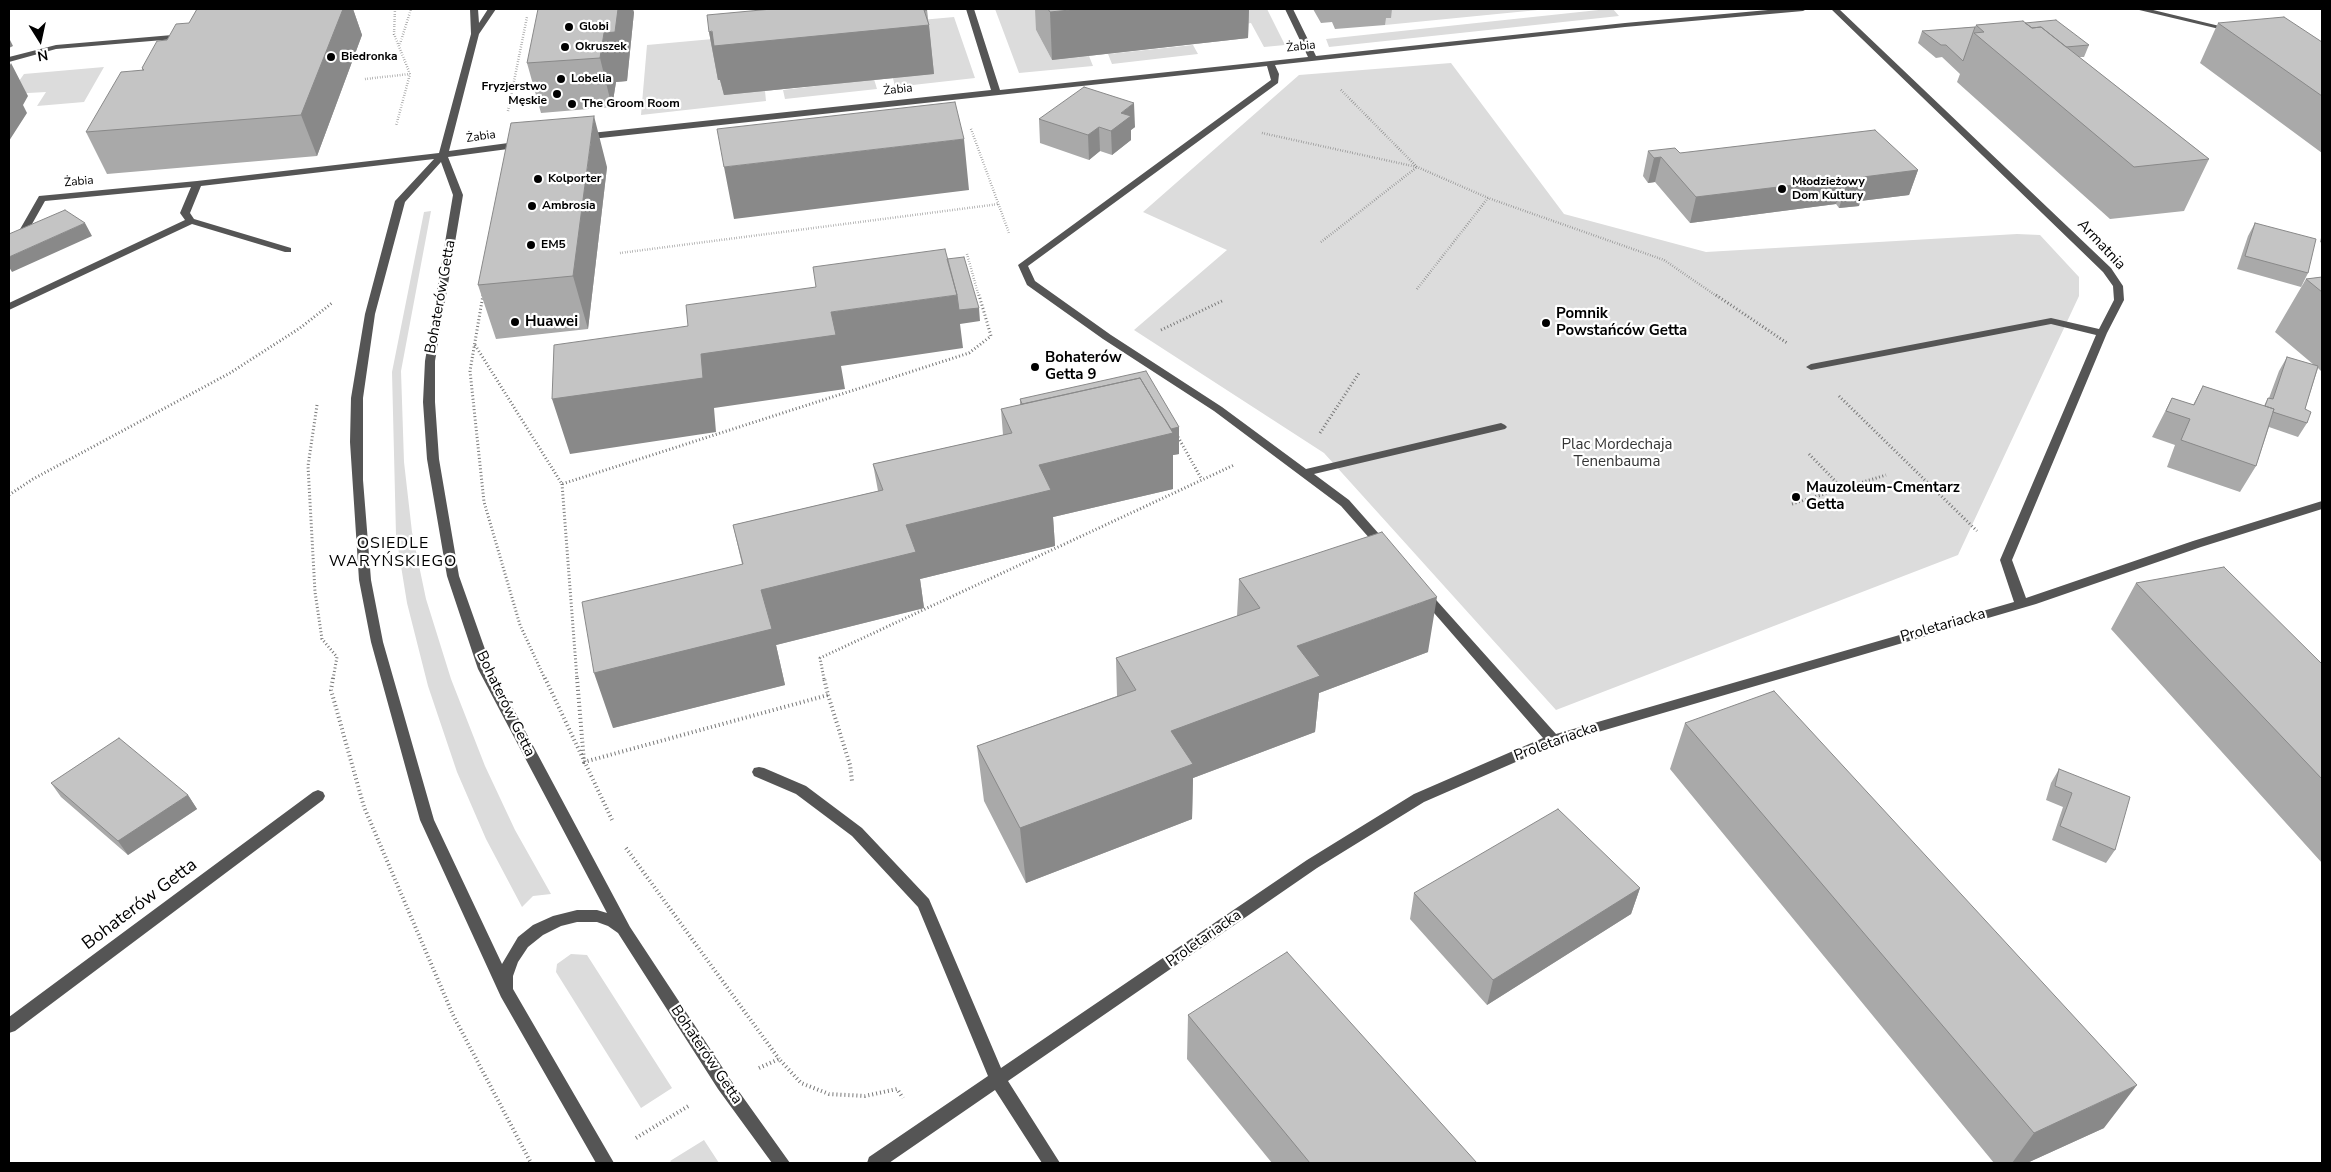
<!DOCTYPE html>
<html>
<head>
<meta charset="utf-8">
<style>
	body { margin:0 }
	#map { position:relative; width:2331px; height:1172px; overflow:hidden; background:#fff; font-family:"Nunito Sans",sans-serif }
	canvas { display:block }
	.frame { position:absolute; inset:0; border:10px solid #000; pointer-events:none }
	.north { position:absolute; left:15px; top:15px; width:50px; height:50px; -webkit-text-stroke:4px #fff; paint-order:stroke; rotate:170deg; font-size:14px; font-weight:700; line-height:20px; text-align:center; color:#000 }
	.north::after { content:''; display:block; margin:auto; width:18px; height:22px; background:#000; clip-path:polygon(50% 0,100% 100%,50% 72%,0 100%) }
</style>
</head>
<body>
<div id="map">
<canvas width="2331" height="1172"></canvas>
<div class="frame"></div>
<div class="north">N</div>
</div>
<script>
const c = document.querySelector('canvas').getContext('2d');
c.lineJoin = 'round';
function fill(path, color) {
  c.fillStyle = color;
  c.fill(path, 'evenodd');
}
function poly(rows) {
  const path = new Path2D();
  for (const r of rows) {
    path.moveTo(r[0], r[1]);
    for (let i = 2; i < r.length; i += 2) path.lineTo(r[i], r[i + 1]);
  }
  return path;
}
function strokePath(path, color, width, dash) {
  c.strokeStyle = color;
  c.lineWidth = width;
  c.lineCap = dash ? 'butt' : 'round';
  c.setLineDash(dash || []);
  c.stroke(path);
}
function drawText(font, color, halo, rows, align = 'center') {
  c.font = font + ' "Nunito Sans",sans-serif';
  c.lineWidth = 4.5;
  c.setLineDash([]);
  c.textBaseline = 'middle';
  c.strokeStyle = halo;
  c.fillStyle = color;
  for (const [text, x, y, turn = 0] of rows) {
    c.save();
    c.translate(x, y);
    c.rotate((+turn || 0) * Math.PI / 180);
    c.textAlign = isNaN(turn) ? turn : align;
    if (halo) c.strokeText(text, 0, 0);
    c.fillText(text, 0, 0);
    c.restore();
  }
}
const green = poly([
	[995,9,1233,9,1036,30,1052,60,1089,56,1093,66,1019,73],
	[1235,9,1267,9,1285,45,1264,47,1251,23,1245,24],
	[1386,9,1548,9,1385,25,1382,19],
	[1608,9,1613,9,1619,16,1329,47,1326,39],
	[954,17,975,78,895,87,893,78,934,74,722,80,765,91,766,101,641,115,647,45],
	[1193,45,1198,54,1112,64,1108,54],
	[1451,63,1564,214,1706,252,2017,234,2040,235,2079,277,2079,296,1958,555,1556,710,1324,453,1134,330,1227,250,1143,212,1299,75],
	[104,67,84,102,37,106,46,92,10,94,24,74],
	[874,79,877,89,785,99,783,90],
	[431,211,401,371,404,462,412,532,426,599,451,679,485,766,515,830,551,894,533,896,522,907,486,839,457,772,428,686,407,603,396,535,392,372,424,212],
	[571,954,587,955,672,1088,641,1108,556,972,557,964],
	[704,1140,719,1163,672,1163,670,1161]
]);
const pathFar2 = poly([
	[395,9,394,34,410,74,396,126],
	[400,44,411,9],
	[365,79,410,74],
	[1341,90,1417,167,1488,198,1664,260,1718,297],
	[508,111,527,17],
	[971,129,1009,233],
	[1262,133,1417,167,1321,242],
	[620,253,999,204],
	[967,254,979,297],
	[1417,289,1488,198],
	[483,297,483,294]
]);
const pathFar1 = poly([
	[483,295,470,371,484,502,520,625,545,679],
	[1716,295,1787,343],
	[1161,330,1224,300],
	[475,345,562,484,969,353,991,336,979,295],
	[1839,396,1977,531],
	[317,405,308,466,315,592,322,639,337,657,333,679],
	[1320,433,1359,373],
	[1178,437,1201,478],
	[1809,454,1842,488],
	[562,484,577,679],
	[9,495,33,479,230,373,300,328,332,303],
	[1792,504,1886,475],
	[824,679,820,658,1234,465]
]);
const path = poly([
	[333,678,331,690,364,807,453,1015,531,1163],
	[545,678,613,822],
	[577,678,584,762,828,695,824,678],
	[828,695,850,765,852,781],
	[626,848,779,1059],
	[759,1068,779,1059,801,1083,829,1094,865,1096,897,1089,903,1098],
	[636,1138,690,1105]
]);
const minor = poly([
	[470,9,478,9,479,23,488,9,496,9,479,34,449,151,523,141,528,144,523,147,448,157,463,195,435,361,435,402,439,459,459,576,492,669,630,927,730,1079,790,1163,772,1163,718,1089,618,933,608,926,597,922,577,922,561,926,543,935,528,947,518,962,513,976,513,989,614,1163,596,1163,501,997,420,820,371,642,359,580,350,442,351,398,365,314,395,201,434,159,201,186,190,213,194,219,291,248,291,252,285,252,192,224,9,310,9,303,185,220,180,213,191,187,45,201,23,240,17,240,15,238,39,196,197,181,439,153,471,34,470,9],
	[441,162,453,195,425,361,423,402,427,459,447,576,478,669,607,913,597,910,577,910,553,916,533,925,518,937,502,964,434,820,383,642,371,580,363,480,363,398,375,314,405,202,441,162],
	[966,9,974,9,1000,90,1308,57,1285,9,1293,9,1316,56,1625,23,1779,9,1807,9,1803,11,1625,27,1275,65,1279,74,1278,83,1028,266,1035,281,1111,335,1222,407,1306,469,1501,423,1505,425,1507,427,1505,429,1314,474,1349,500,1387,543,1389,546,1387,549,1383,550,1379,549,1341,506,1214,411,1103,339,1027,285,1018,265,1271,80,1267,66,582,140,578,137,582,134,991,90,966,9],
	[1831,9,1839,9,2111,268,2123,286,2124,300,2107,333,2012,560,2026,598,2193,541,2322,501,2322,509,2201,547,2036,604,1557,744,1424,802,1317,868,1008,1081,1060,1163,1042,1163,995,1090,889,1163,867,1163,869,1157,988,1076,918,907,852,836,796,794,754,776,752,772,754,768,759,767,764,768,806,786,862,828,929,899,1001,1068,1307,860,1414,794,1543,738,1421,598,1419,595,1421,592,1429,592,1556,734,2014,602,2000,560,2096,335,2051,324,1811,370,1806,367,1811,364,2051,318,2099,329,2114,300,2113,286,2103,272,1831,9],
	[2135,9,2149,9,2236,30,2232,32,2135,9],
	[184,34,187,34,187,38,56,49,9,62,9,57,56,45,184,34],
	[318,790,323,792,325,796,323,800,15,1031,9,1033,9,1017,313,792,318,790]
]);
const wall = poly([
	[197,9,353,9,362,35,317,156,107,174,86,132,142,70,142,68,167,40,189,23],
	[927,9,934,74,724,95,720,80,718,80,709,32],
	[1035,9,1249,9,1248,38,1052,60,1036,30],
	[1313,9,1392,9,1391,18,1386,18,1385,25,1335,29,1332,22,1321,23],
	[634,12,627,81,616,82,612,107,541,113,527,63],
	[2025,23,2089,45,2084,57,2079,57,2209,159,2184,211,2110,219,1957,82,1960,74,1942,57,1936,58,1918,43,1922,31,1975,27,1976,25],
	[2218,23,2322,42,2322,153,2200,63],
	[1039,119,1135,127,1131,130,1131,140,1112,155,1100,151,1089,160,1040,143],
	[1648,151,1680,153,1918,170,1909,195,1860,201,1859,206,1839,208,1836,204,1690,223,1655,182,1648,183,1643,176],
	[607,167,588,329,496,339,478,285],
	[2255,223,2308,273,2301,287,2237,269,2248,236],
	[2322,234,2322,243,2320,242],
	[2322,277,2322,372,2318,368,2305,409,2307,423,2298,437,2269,427,2256,466,2240,492,2167,467,2175,445,2152,437,2172,398,2193,405,2203,386,2264,406,2268,398,2269,398,2279,371,2287,357,2314,365,2275,332,2306,279],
	[1020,399,1179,427,1179,454,1173,455,1173,489,1053,517,1055,546,920,579,924,608,776,645,785,685,613,728,742,564,733,525,878,491,873,464,1003,435,1001,409,1020,405],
	[1239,579,1428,652,1319,693,1315,732,1193,778,1192,819,1026,883,984,801,977,746,1117,696,1116,658,1237,616],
	[2136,583,2322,664,2322,863,2111,629],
	[1685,723,2104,1128,2027,1163,1994,1163,1670,769],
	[2059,769,2115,850,2106,863,2052,840,2063,807,2046,800,2051,783],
	[51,783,188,795,197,809,128,855,61,797],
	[1640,888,1631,914,1487,1005,1410,919,1414,893],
	[1188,1015,1477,1163,1272,1163,1187,1059]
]);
const shadedWall = poly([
	[343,9,353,9,362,35,317,156,301,115],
	[618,9,633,9,634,12,627,81,616,82,612,107,600,58,604,33],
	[1080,9,1249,9,1248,38,1052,60,1050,12],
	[929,25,934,74,724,95,720,80,718,80,709,32],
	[9,38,13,46,9,48],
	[11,63,28,96,23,105,27,113,9,141,9,67],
	[1134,103,1135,127,1131,130,1131,140,1112,155,1111,131,1121,113],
	[594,116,607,167,588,329,573,276],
	[1099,127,1100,151,1089,160,1088,135],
	[964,139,969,190,734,219,724,167],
	[1661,157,1655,182,1648,183,1654,158],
	[1918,170,1909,195,1860,201,1859,206,1839,208,1847,183,1863,177],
	[1844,179,1836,204,1690,223,1696,197],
	[85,223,92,236,12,272,9,267,9,257],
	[957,295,979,308,980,321,960,324,963,348,841,366,845,389,714,408,716,432,570,454,552,399,701,354,831,312],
	[1179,427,1179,454,1173,455,1173,489,1053,517,1055,546,920,579,924,608,776,645,785,685,613,728,594,673,761,590,1039,465,1156,432],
	[1437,597,1428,652,1319,693,1315,732,1193,778,1192,819,1026,883,1020,828,1171,731,1297,646],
	[188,795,197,809,128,855,118,841],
	[1640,888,1631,914,1487,1005,1493,980],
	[2137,1085,2104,1128,2027,1163,2012,1163,2034,1133]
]);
const building = poly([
	[197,9,343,9,301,115,86,132,121,72,144,70,142,68,157,41,167,40,176,24,189,23,197,9],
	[538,9,618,9,615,32,604,33,600,58,527,63,538,9],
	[772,9,927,9,927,10,924,10,929,25,714,46,712,31,709,32,707,15,772,9],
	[1048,9,1080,9,1050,12,1048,9],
	[2284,17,2322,42,2322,96,2218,23,2284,17],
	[2056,20,2089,45,2066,47,2041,27,2032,28,2025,23,2056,20],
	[2023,21,2032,28,2041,27,2209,159,2134,167,1974,33,1984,32,1976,25,2023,21],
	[1975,27,1963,61,1946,45,1941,45,1922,31,1975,27],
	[1084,87,1134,103,1121,113,1131,116,1111,131,1099,127,1088,135,1039,119,1084,87],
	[955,102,964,139,724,167,717,129,955,102],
	[594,116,573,276,478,285,511,123,594,116],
	[1875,130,1918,170,1863,177,1867,181,1847,183,1844,179,1696,197,1661,157,1654,158,1648,151,1675,148,1680,153,1875,130],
	[65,210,85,223,9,257,9,234,65,210],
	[2255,223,2316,239,2308,273,2245,256,2255,223],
	[945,249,957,295,831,312,836,335,701,354,703,378,552,399,554,345,688,326,686,305,816,287,813,267,945,249],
	[964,257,979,308,959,310,957,295,947,259,964,257],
	[2322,277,2322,292,2306,279,2322,277],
	[2287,357,2318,366,2305,409,2311,412,2307,423,2273,412,2274,409,2265,406,2268,398,2273,399,2287,357],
	[1146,371,1179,427,1171,429,1140,378,1022,404,1020,399,1146,371],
	[1140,378,1173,433,1039,465,1051,490,906,525,916,552,761,590,772,629,594,673,582,602,743,564,733,525,883,490,873,464,1012,433,1001,409,1140,378],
	[2203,386,2274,409,2256,466,2181,440,2190,419,2166,411,2172,398,2194,405,2203,386],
	[1382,532,1437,597,1297,646,1320,676,1171,731,1193,764,1020,828,977,746,1136,690,1116,658,1260,608,1239,579,1382,532],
	[2224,567,2322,664,2322,779,2136,583,2224,567],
	[1774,691,2137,1085,2034,1133,1685,723,1774,691],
	[119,738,188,795,118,841,51,783,119,738],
	[2059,769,2130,797,2115,850,2060,826,2072,793,2055,786,2059,769],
	[1558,809,1640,888,1493,980,1414,893,1558,809],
	[1287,952,1477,1163,1310,1163,1188,1015,1287,952]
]);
const markers = [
	[569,27,5,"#000"],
	[565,47,5,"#000"],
	[331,57,5,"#000"],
	[561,79,5,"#000"],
	[557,94,5,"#000"],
	[572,104,5,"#000"],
	[538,179,5,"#000"],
	[1782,189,5,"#000"],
	[532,206,5,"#000"],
	[531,245,5,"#000"],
	[515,322,5,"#000"],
	[1546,323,5,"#000"],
	[1035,367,5,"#000"],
	[1796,497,5,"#000"]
];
const farPoinames = [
	["Globi",579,27],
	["Okruszek",575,47],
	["Biedronka",341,57],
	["Lobelia",571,79],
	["Fryzjerstwo",547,87,"right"],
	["Męskie",547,101,"right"],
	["The Groom Room",582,104],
	["Kolporter",548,179],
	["Młodzieżowy",1792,182],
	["Dom Kultury",1792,196],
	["Ambrosia",542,206],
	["EM5",541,245]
];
const farStreetnames = [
	["Żabia",1301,47,-6],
	["Żabia",898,90,-6],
	["Żabia",481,137,-8],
	["Żabia",79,182,-5]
];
const streetNames = [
	["Armatnia",2101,245,47],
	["Bohaterów Getta",441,297,-80],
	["Proletariacka",1943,626,-16],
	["Bohaterów Getta",505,704,64],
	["Proletariacka",1556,742,-20],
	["Proletariacka",1204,939,-35],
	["Bohaterów Getta",706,1055,56]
];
const poiNames = [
	["Pomnik",1556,314],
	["Powstańców Getta",1556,331],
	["Huawei",525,322],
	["Bohaterów",1045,358],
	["Getta 9",1045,375],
	["Mauzoleum-Cmentarz",1806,488],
	["Getta",1806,505]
];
const parkNames = [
	["Plac Mordechaja",1617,445],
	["Tenenbauma",1617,462]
];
const neighbourhoodNames = [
	["OSIEDLE",393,544],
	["WARYŃSKIEGO",393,562]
];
const nearStreetnames = [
	["Bohaterów Getta",140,905,-37]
];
fill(green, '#dcdcdc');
strokePath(pathFar2, '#777', 2.5, [0.5, 2]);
strokePath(pathFar1, '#777', 3, [1, 2.5]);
strokePath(path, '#777', 4, [1, 3]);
fill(minor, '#555');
fill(wall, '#a9a9a9');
fill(shadedWall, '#898989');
fill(building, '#c4c4c4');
strokePath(building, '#898989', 1);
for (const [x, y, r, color] of markers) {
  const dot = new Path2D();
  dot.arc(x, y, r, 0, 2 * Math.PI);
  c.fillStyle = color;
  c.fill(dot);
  strokePath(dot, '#fff', 2);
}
drawText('bold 12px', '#000', '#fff', farPoinames, 'left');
drawText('12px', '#000', '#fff', farStreetnames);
drawText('15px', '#000', '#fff', streetNames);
drawText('bold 15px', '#000', '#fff', poiNames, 'left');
drawText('15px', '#333', '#fff', parkNames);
c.letterSpacing = '1px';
drawText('16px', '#000', '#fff', neighbourhoodNames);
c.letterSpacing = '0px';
drawText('18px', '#000', '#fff', nearStreetnames);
</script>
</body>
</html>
